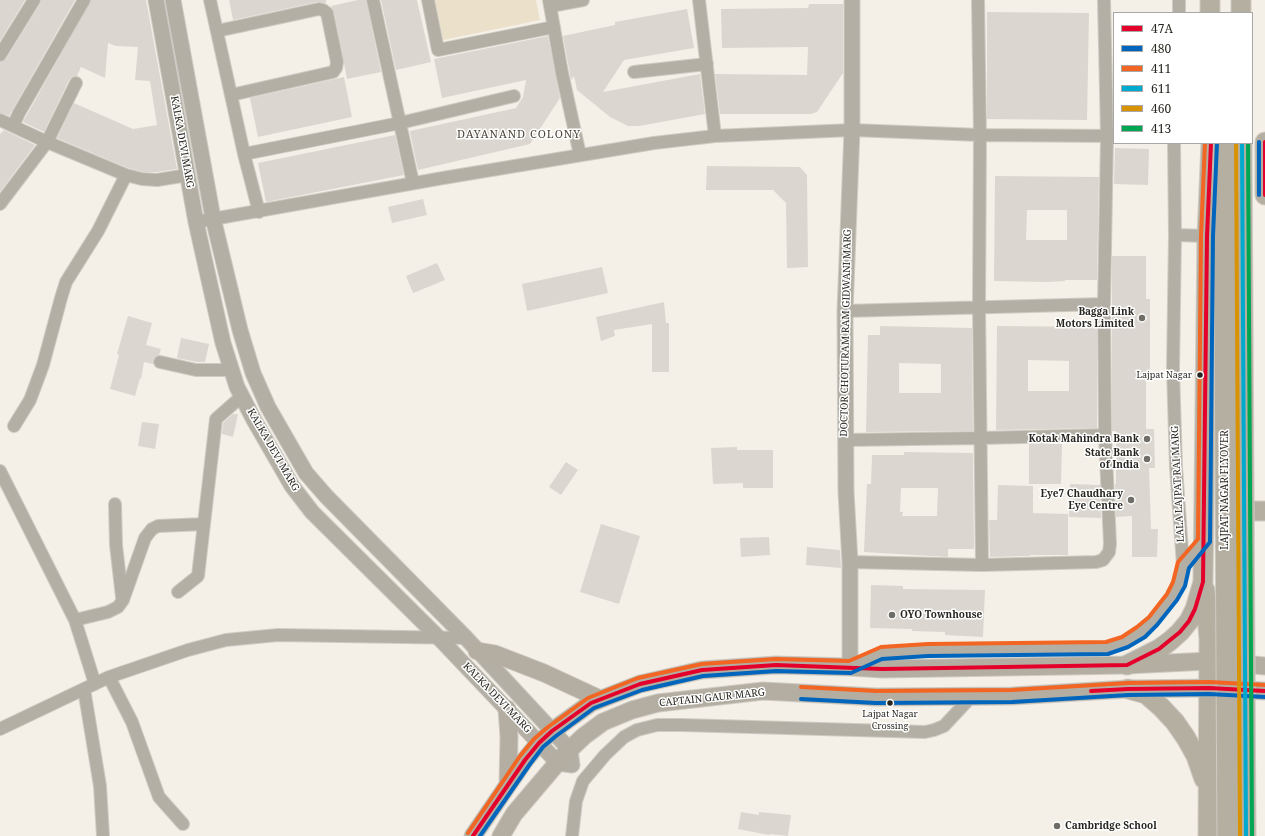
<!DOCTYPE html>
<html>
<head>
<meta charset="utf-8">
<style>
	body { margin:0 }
	#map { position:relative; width:1265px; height:836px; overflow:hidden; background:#f4f0e7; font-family:"Noto Serif",serif }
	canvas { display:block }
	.legend { position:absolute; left:1113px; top:12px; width:140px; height:132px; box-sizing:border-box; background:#fff; border:1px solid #a9a8a6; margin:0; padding:5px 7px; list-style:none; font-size:12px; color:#282620 }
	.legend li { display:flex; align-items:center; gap:8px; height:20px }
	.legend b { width:20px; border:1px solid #a9a8a6 }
</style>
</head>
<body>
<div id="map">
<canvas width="1265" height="836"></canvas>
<ul class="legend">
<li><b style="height:5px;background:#e4002b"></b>47A</li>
<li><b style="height:5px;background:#0065bd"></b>480</li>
<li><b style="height:5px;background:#f26522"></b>411</li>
<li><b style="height:5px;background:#00a9ce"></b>611</li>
<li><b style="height:5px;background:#d89305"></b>460</li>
<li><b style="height:5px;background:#00a651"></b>413</li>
</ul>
</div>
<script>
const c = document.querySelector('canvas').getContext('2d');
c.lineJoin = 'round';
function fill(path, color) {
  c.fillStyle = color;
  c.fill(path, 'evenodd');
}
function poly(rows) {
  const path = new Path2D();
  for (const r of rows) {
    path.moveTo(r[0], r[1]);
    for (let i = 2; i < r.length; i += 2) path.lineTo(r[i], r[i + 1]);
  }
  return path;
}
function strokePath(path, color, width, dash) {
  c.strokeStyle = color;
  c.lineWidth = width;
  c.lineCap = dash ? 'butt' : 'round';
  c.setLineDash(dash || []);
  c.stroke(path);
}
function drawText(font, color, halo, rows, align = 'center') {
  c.font = font + ' "Noto Serif",serif';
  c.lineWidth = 3;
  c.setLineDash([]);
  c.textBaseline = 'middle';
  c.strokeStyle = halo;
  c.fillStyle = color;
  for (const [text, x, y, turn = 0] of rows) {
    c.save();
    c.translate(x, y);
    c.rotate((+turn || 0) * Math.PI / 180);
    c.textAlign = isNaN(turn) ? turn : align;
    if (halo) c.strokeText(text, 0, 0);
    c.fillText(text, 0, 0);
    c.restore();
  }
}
const green = poly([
	[435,0,536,0,540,20,443,40]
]);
const building = poly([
	[0,0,25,0,0,41],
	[41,0,75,0,9,116,0,113,0,62,6,59,40,4],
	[91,0,146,0,177,169,157,172,143,172,128,168,57,138,74,103,133,129,157,125,150,81,135,80,138,47,116,46,108,43,105,78,81,67,77,76,72,77,69,80,44,132,23,122],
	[229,0,326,0,326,3,317,2,233,20],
	[358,0,366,0,381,72,347,79,334,12,331,6],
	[381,0,417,0,431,62,396,70],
	[809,4,843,4,843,73,817,112,811,114,720,114,715,74,807,75,808,47,722,48,721,9,808,8],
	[687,9,694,48,624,60,603,92,700,74,705,114,639,126,628,126,610,117,577,90,574,76,571,80,563,36,615,25,615,22],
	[987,12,1089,13,1087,120,987,119],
	[548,36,560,98,530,144,418,170,410,132,410,131,516,108,523,97,526,80,442,98,434,59],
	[344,77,352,117,258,137,250,98],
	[4,130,35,145,0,192,0,134],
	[395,135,404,175,266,202,258,163],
	[1115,148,1149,149,1148,185,1114,184],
	[707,166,800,167,807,175,808,267,787,268,786,203,773,190,706,190],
	[995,176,1099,177,1097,280,1065,280,1065,281,1048,282,994,281],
	[1027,210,1067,210,1067,240,1026,240],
	[423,199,427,215,392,223,388,207],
	[1112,256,1146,256,1146,299,1150,299,1150,375,1146,375,1146,429,1154,429,1155,468,1149,468,1151,529,1158,529,1157,557,1132,557,1132,516,1116,517,1115,484,1116,484,1116,431,1112,431],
	[437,263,445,280,413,293,406,276],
	[602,267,608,293,527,311,522,284],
	[664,302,666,323,669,323,669,372,652,372,652,324,614,330,615,336,601,341,596,317],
	[128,316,152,323,146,345,161,349,159,355,155,357,153,360,153,364,144,362,141,379,140,378,135,396,110,389,119,355,117,354],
	[880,326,972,328,973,431,866,432,868,335,880,335],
	[899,363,941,364,941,393,899,393],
	[997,326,1097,327,1097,428,996,430],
	[1028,360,1069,361,1069,391,1028,391],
	[181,338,209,344,205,362,197,362,177,358],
	[233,414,238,414,233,437,222,434,223,423],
	[142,422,159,424,155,449,138,446],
	[1029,444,1062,444,1061,484,1029,484],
	[737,447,737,450,773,450,773,488,743,488,743,483,713,484,711,448],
	[904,452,973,453,974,549,948,549,948,557,864,552,867,484,871,484,872,455,904,455],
	[901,488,938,488,937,516,902,516,903,512,900,512],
	[566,462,578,470,561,495,549,487],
	[1070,484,1100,485,1101,518,1069,517],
	[998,485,1033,486,1033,513,1068,514,1068,555,1030,555,1030,556,990,557,989,520,997,520],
	[601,524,640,536,619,604,580,592],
	[769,537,770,555,741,557,740,538],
	[807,547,840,550,841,568,806,565],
	[871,585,903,586,903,589,985,590,983,637,945,635,945,632,912,631,912,629,870,628],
	[741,812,759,815,759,812,791,815,788,836,769,834,769,835,738,829]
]);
const minor = poly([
	[210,0,244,154,259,212],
	[373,0,413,183],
	[428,0,438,50,554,27],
	[549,0,562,73,580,155],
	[699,0,715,136],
	[978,0,980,135,979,307,982,565],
	[1179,0,1179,13],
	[551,6,583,0],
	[217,31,319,9,323,10,327,13,337,62,336,68,333,72,231,95],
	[0,55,34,0],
	[634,72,707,64],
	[0,120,47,142,126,175,142,179,157,180,188,175],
	[13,126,19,113,84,0],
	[244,154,400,123,514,96],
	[0,204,47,142,76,83],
	[196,222,443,178,654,143,715,136,852,130,980,135,1114,136],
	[1175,235,1207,236],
	[845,311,1104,304],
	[160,362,196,370,232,370],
	[14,426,30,400,43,365,61,298,66,282,98,231,126,175],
	[845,440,981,438,1105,435],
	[0,471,75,620,95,684],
	[115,504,116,545,122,597],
	[850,562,982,565,1096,562,1103,560,1109,552,1110,544,1105,435,1104,304,1107,136,1104,0],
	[1183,565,1204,541],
	[178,592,198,576,216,419,242,396],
	[75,620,108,612,118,607,123,600,145,538,152,529,158,526,204,524],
	[851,666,881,653,928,650,1107,648,1125,642,1141,632,1153,621,1172,597,1179,584,1183,565,1176,467,1173,369,1175,235,1174,143],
	[109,677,132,722,159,797,183,824],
	[84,689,100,786,103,836],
	[0,729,109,677,188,650,226,640,278,635,466,638],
	[572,836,576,801,583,781,605,755,624,737,637,730,657,725,682,725,925,732,934,730,944,726,972,696]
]);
const tertiary = poly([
	[156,0,196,222,223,343,237,387,254,420,292,486,312,512,440,639,558,763,572,765,570,750,466,638,326,496,306,473,268,407,253,373,240,330,213,218,173,0],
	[850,667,850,562,846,492,845,311,852,130,852,0]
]);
const secondary = poly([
	[477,651,495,654,544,673,600,699],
	[507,709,509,737,508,785],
	[473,836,525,760,539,743,552,731,591,703,640,684,702,670,776,665,850,667,882,669,1127,665,1209,661,1265,666],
	[501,836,514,814,564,755,584,736,603,722,632,710,658,703,763,691,876,697,1012,696,1128,689,1209,688,1265,691]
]);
const primary = poly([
	[1210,0,1210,13],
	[1241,0,1241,13],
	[1265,142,1265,195],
	[1228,511,1265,511],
	[1205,590,1209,639,1208,836],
	[1127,665,1159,649,1170,641,1180,632,1189,621,1195,609,1203,582,1207,236,1211,143],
	[1128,689,1146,694,1161,707,1175,722,1186,738,1196,756,1204,779]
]);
const primaryBridge = poly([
	[1223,143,1227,836],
	[1242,143,1246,836]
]);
const bus1 = poly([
	[1265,142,1265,195],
	[1091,691,1128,689,1209,688,1265,691],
	[473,836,525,760,539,743,552,731,591,703,640,684,702,670,776,665,882,669,1127,665,1159,649,1180,632,1189,621,1195,609,1203,582,1207,236,1211,143]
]);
const bus2 = poly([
	[1259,142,1259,195],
	[801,699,876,703,1012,702,1128,695,1209,694,1265,697],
	[480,836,530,764,543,747,556,736,594,708,642,690,703,676,776,671,851,673,882,659,928,656,1108,654,1128,647,1145,637,1157,625,1177,600,1185,586,1189,568,1210,542,1213,236,1217,143]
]);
const bus3 = poly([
	[801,687,876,691,1012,690,1128,683,1209,682,1265,685],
	[468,833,520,756,534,739,548,727,588,698,638,678,702,664,776,659,849,661,881,647,928,644,1106,642,1122,637,1137,627,1149,617,1167,594,1173,582,1178,562,1198,539,1201,236,1205,143]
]);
const bus4 = poly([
	[1242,143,1246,836]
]);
const bus5 = poly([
	[1236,143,1240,836]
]);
const bus6 = poly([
	[1248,143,1252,836]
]);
const markers = [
	[1142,318,4,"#6f6d66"],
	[1200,375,3.5,"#282620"],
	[1147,439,4,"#6f6d66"],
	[1147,459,4,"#6f6d66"],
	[1131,500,4,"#6f6d66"],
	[892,615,4,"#6f6d66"],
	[890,703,3.5,"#282620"],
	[1057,826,4,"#6f6d66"]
];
const busNames = [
	["Lajpat Nagar",1192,375],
	["Lajpat Nagar",890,714,"center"],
	["Crossing",890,726,"center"]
];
const streetNames = [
	["KALKA DEVI MARG",182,142,80],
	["DOCTOR CHOTURAM RAM GIDWANI MARG",846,333,-89],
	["KALKA DEVI MARG",273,450,60],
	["LALA LAJPAT RAI MARG",1178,484,-93],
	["LAJPAT NAGAR FLYOVER",1225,490,-90],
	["KALKA DEVI MARG",497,698,46],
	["CAPTAIN GAUR MARG",712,698,-6]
];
const poiNames = [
	["Bagga Link",1134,312],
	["Motors Limited",1134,324],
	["Kotak Mahindra Bank",1139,439],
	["State Bank",1139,453],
	["of India",1139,465],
	["Eye7 Chaudhary",1123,494],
	["Eye Centre",1123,506],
	["OYO Townhouse",900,615,"left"],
	["Cambridge School",1065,826,"left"]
];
const neighbourhoodNames = [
	["DAYANAND COLONY",519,135]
];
fill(green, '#ebe1cb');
fill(building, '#dbd7d0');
strokePath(minor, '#cecbc4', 14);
strokePath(tertiary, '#cecbc4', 17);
strokePath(secondary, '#cecbc4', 19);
strokePath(primary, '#cecbc4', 21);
strokePath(minor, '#b3afa5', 12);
strokePath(tertiary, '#b3afa5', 15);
strokePath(secondary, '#b3aea1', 17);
strokePath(primary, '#b5afa1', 19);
strokePath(primaryBridge, '#cecbc4', 21, []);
strokePath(primaryBridge, '#b5afa1', 19);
strokePath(bus1, '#e4002b', 4);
strokePath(bus2, '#0065bd', 4);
strokePath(bus3, '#f26522', 4);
strokePath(bus4, '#00a9ce', 4);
strokePath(bus5, '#d89305', 4);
strokePath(bus6, '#00a651', 4);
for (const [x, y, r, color] of markers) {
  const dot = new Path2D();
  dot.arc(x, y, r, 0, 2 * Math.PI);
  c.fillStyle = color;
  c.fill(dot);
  strokePath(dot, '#fff', 1.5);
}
drawText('9px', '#282620', '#fff', busNames, 'right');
drawText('10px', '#282620', '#fff', streetNames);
drawText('bold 10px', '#282620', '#fff', poiNames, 'right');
c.letterSpacing = '1px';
drawText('11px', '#4a4437', '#fff', neighbourhoodNames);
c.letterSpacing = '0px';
</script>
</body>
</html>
